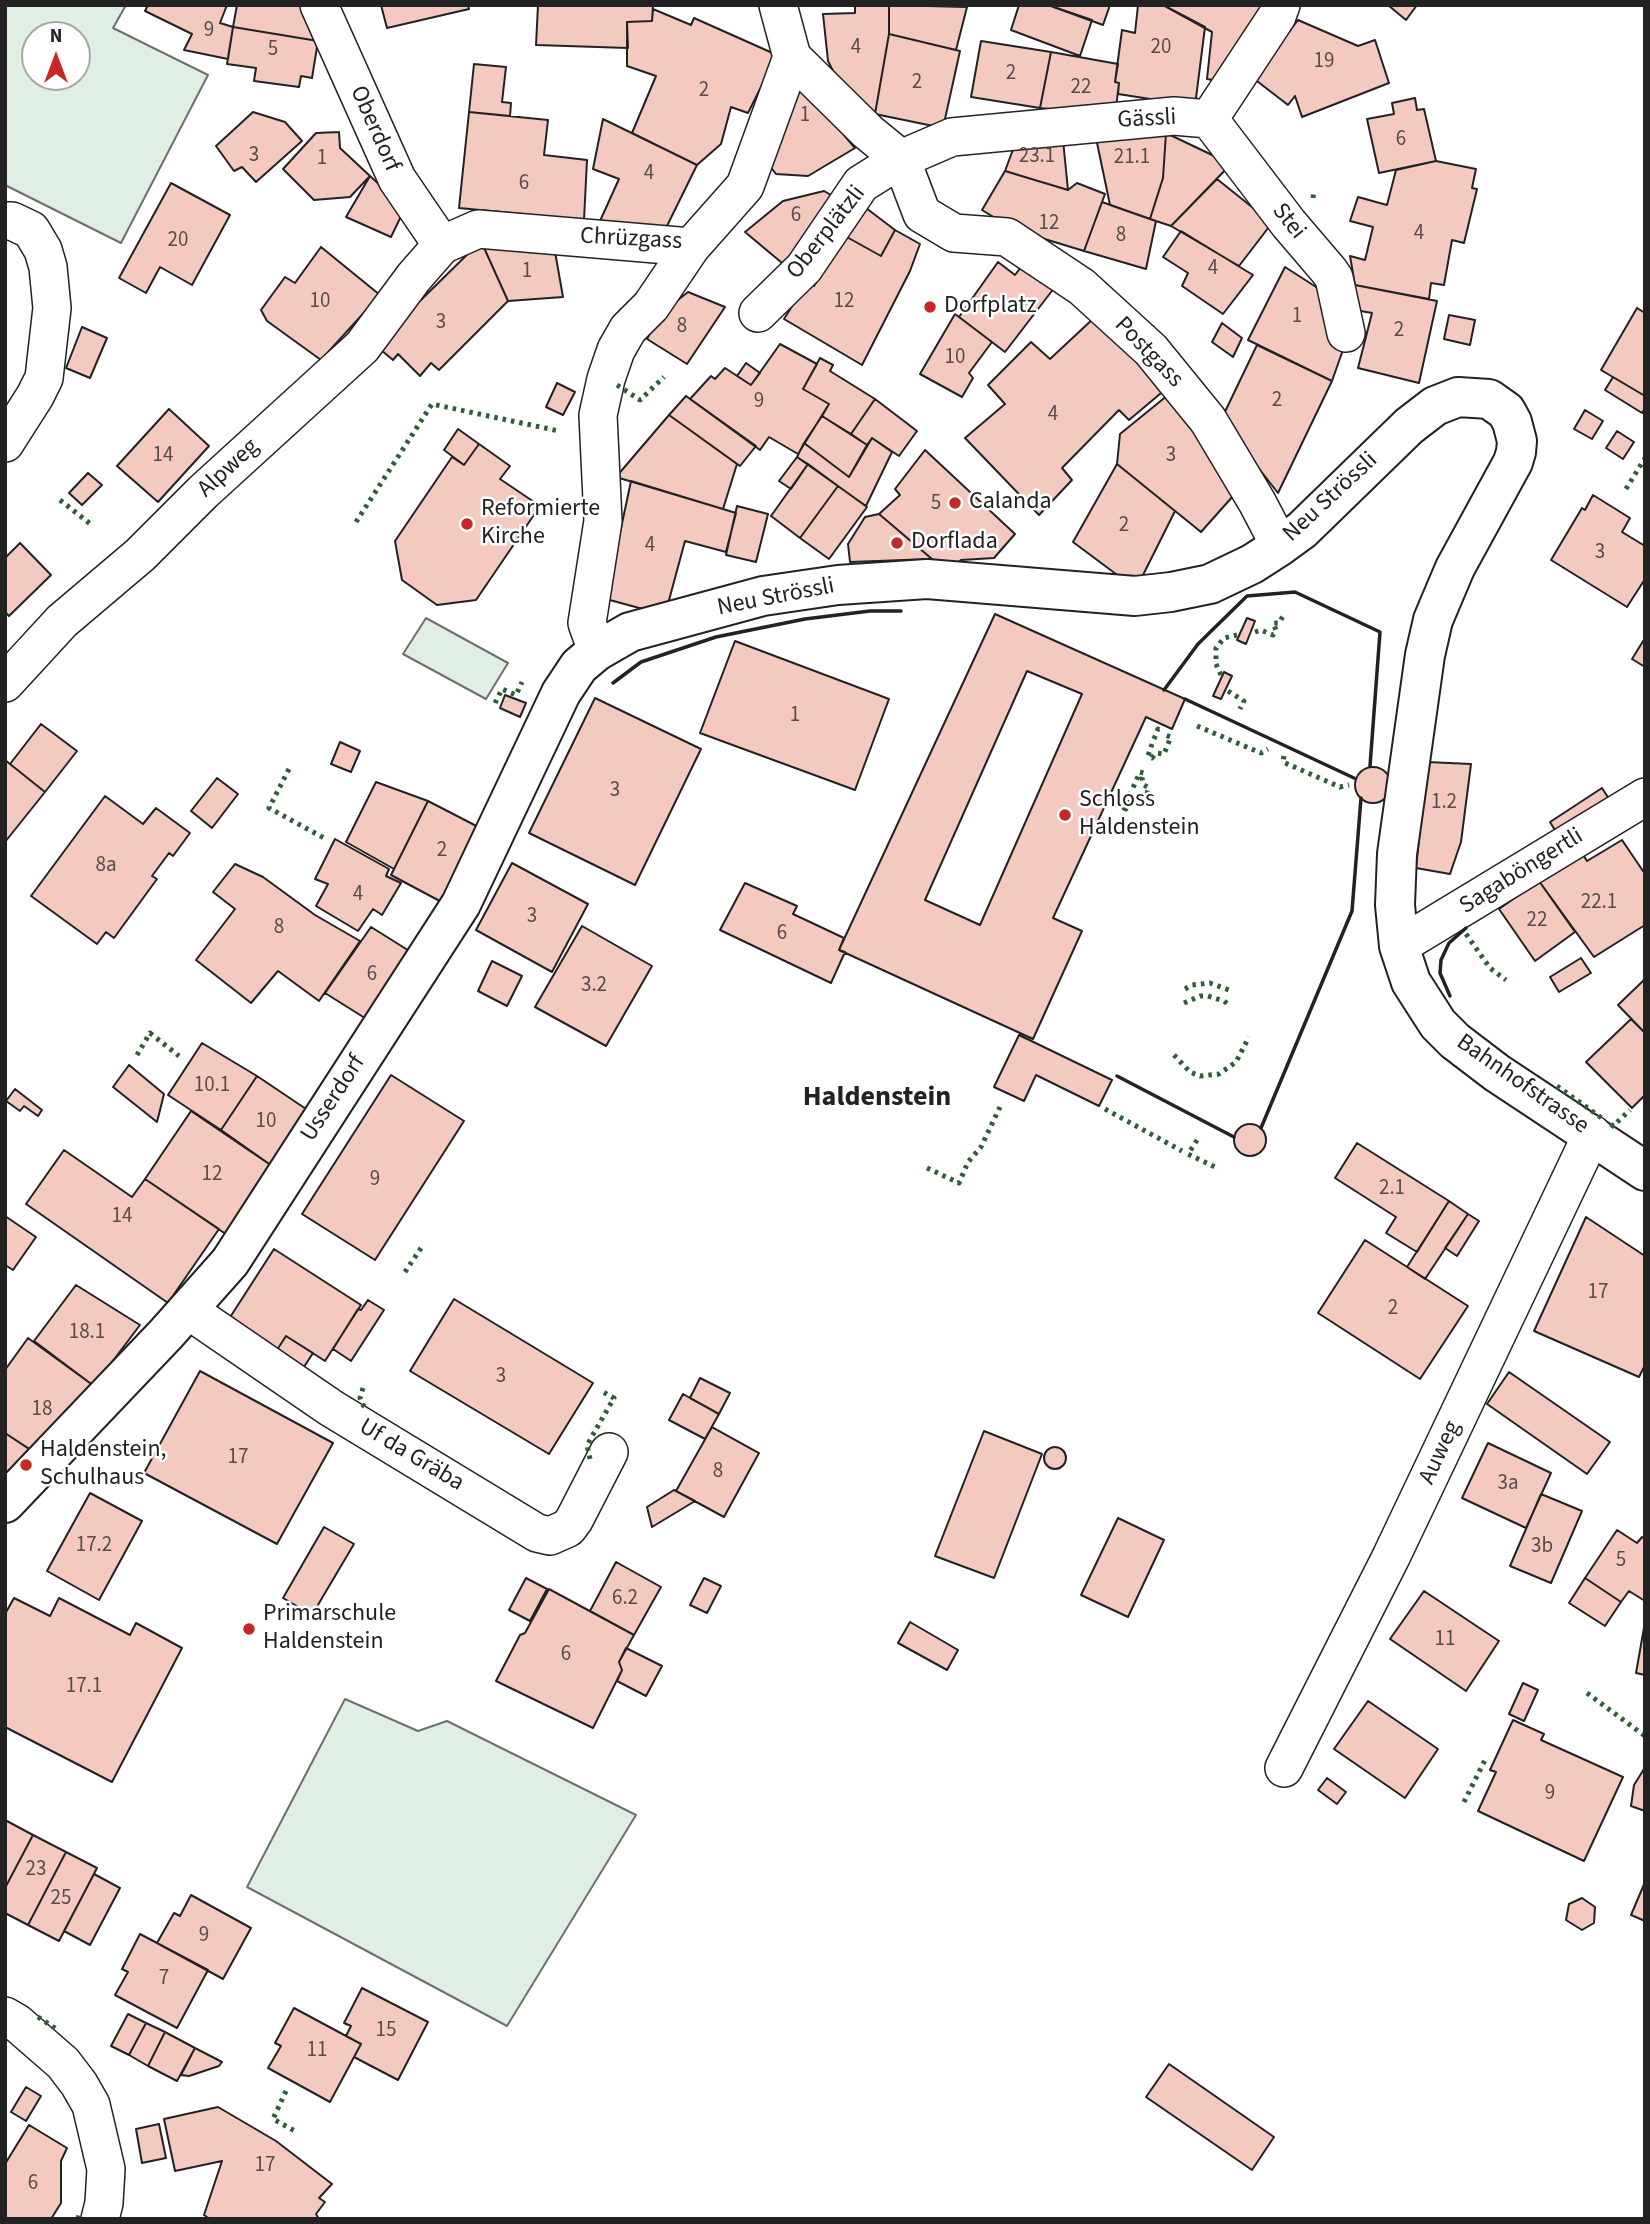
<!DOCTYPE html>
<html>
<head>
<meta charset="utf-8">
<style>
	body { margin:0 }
	#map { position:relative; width:1650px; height:2224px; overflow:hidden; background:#fff; font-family:"Source Sans 3",sans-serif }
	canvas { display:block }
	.frame { position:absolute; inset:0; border:7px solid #222; pointer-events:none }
	.north { position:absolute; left:21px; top:21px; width:70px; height:70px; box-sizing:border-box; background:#fff; border:2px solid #a7a7a7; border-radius:50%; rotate:0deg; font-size:19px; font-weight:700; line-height:28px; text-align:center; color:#222 }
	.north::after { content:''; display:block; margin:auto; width:24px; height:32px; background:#c62828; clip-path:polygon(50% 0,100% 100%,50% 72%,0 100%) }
</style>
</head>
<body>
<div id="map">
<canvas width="1650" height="2224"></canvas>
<div class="frame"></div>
<div class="north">N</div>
</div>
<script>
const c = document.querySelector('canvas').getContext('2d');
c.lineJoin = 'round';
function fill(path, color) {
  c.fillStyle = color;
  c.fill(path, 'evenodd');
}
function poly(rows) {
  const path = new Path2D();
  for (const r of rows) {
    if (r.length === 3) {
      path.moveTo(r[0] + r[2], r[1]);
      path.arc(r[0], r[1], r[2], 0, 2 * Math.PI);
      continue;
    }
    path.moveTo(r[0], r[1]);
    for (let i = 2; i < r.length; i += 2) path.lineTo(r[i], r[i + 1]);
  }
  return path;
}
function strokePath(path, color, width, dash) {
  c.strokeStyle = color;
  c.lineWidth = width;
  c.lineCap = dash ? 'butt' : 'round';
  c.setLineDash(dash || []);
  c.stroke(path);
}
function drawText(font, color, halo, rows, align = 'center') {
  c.font = font + ' "Source Sans 3",sans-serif';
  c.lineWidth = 5;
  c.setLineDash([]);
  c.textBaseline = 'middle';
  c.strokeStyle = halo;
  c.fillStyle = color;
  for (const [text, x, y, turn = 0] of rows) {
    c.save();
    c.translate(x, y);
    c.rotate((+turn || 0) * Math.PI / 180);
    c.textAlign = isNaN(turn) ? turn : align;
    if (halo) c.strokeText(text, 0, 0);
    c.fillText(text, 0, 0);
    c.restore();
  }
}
const green = poly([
	[5,5,126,5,113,28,208,75,121,243,5,185,5,5],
	[35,35,77,35,77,77,35,77,35,35],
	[426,618,508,663,486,699,403,654,426,618],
	[345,1699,418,1731,447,1721,636,1815,507,2026,247,1887,345,1699]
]);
const building = poly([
	[148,5,227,5,220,23,233,27,228,59,184,50,192,34,145,11,148,5],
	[237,5,305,5,318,41,233,27,237,5],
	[381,5,468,5,469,9,387,28,381,5],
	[538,5,653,5,652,21,627,22,628,48,536,45,538,5],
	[855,5,889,5,889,34,875,114,841,87,828,61,823,14,855,13,855,5],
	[889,5,967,7,956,50,889,34,889,5],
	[1019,5,1048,5,1092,20,1080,56,1011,30,1019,5],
	[1048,5,1110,5,1103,25,1048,5],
	[1138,5,1163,5,1205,27,1195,106,1118,94,1119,83,1115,82,1122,30,1135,33,1138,5],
	[1163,5,1268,5,1230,83,1207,79,1212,32,1163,5],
	[1388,5,1417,5,1406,20,1388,5],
	[653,9,691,25,694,18,777,55,748,113,731,107,721,144,697,165,632,133,656,76,627,66,627,22,652,21,653,9],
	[1298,20,1358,46,1375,40,1389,83,1302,117,1295,96,1288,105,1253,78,1298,20],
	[233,27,318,41,312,78,301,76,299,87,254,81,256,68,227,64,233,27],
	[889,34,960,51,943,128,875,114,889,34],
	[981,41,1051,52,1040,108,971,97,981,41],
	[1051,52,1118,64,1115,82,1119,83,1115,116,1040,108,1051,52],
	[474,64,506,67,502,102,511,103,510,116,469,112,474,64],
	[800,83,855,148,808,176,776,174,762,156,800,83],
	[1415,98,1417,110,1424,109,1436,161,1379,173,1367,119,1394,114,1392,103,1415,98],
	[253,112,285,122,302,141,256,182,242,167,234,171,216,146,253,112],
	[469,112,548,120,544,155,587,160,584,220,459,208,469,112],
	[603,119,697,165,664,232,600,221,619,179,593,169,603,119],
	[339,132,340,148,370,176,350,197,314,200,283,169,316,133,339,132],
	[1166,133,1163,178,1150,219,1110,205,1096,138,1166,133],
	[1166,133,1231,164,1171,226,1150,219,1163,178,1166,133],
	[1063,140,1068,190,1005,171,1015,144,1063,140],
	[1436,161,1476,169,1472,188,1477,189,1464,243,1452,240,1444,285,1431,283,1429,299,1355,285,1350,256,1365,260,1373,227,1350,221,1358,197,1387,205,1396,170,1436,161],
	[1005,171,1068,190,1077,183,1105,194,1084,251,1038,237,1036,243,982,210,1005,171],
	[370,176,405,208,391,237,346,217,370,176],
	[1217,179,1272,223,1239,266,1171,226,1217,179],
	[171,183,230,215,192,285,160,267,146,293,119,278,171,183],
	[824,191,838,199,794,273,745,232,783,201,824,191],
	[1102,202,1156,221,1146,269,1084,251,1102,202],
	[866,208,895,230,881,256,845,236,866,208],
	[895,230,920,244,910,271,862,365,784,319,808,281,814,286,845,236,881,256,895,230],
	[1181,231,1253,275,1223,314,1182,286,1188,273,1163,257,1181,231],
	[481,241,508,301,439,370,431,363,420,376,398,354,393,360,375,345,481,241],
	[481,241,554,246,563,297,508,301,481,241],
	[321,247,380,295,321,360,267,321,261,310,285,277,295,283,321,247],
	[1026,260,1058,283,1005,352,959,317,998,262,1015,275,1026,260],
	[1285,267,1327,294,1345,344,1332,381,1248,340,1285,267],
	[1355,285,1437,301,1419,383,1358,368,1372,313,1355,310,1355,285],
	[688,292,725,307,687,364,647,339,659,315,688,292],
	[1637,308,1645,313,1645,396,1601,370,1637,308],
	[955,314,992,342,969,373,973,378,962,397,920,374,955,314],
	[1449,315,1475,320,1470,345,1444,339,1449,315],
	[1095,317,1167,388,1129,420,1119,410,1062,468,1072,480,1039,515,965,438,1005,404,988,385,1031,342,1050,359,1095,317],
	[1222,323,1242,338,1233,357,1212,342,1222,323],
	[82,327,107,338,90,378,66,368,82,327],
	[780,344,817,364,803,389,829,404,798,454,769,437,760,450,690,399,711,376,715,379,725,368,751,385,780,344],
	[1257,345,1332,381,1278,493,1221,420,1257,345],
	[820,358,833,365,830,371,875,399,851,434,822,416,829,404,803,389,820,358],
	[746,363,760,373,751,385,737,376,746,363],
	[1613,377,1645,396,1645,408,1642,413,1605,390,1613,377],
	[557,383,575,392,563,415,546,407,557,383],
	[1168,395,1242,486,1201,532,1117,464,1120,434,1168,395],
	[686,396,756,446,740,466,669,415,686,396],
	[875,399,917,431,899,456,872,438,867,445,851,434,875,399],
	[169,409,209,446,158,502,117,466,169,409],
	[1585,410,1603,421,1592,439,1574,429,1585,410],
	[669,415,737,464,723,509,616,477,669,415],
	[822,416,867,445,849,477,804,443,822,416],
	[458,429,479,444,464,465,444,450,458,429],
	[1617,431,1634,442,1623,459,1606,448,1617,431],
	[872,438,892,452,866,506,797,457,804,443,849,477,872,438],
	[479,444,510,466,500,479,540,506,476,600,437,605,402,580,395,541,452,457,464,465,479,444],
	[925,450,1015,534,994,558,961,560,946,571,879,514,900,495,895,489,925,450],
	[797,457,808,464,791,489,779,481,797,457],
	[808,464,838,486,800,538,771,516,808,464],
	[1117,464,1175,511,1136,589,1073,542,1117,464],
	[88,473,102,485,82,505,69,493,88,473],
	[631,481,736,513,726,552,685,541,665,615,606,599,631,481],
	[838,486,867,507,829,559,800,538,838,486],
	[1593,495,1630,518,1622,532,1645,546,1645,579,1627,607,1551,560,1582,508,1585,510,1593,495],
	[737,506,768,514,756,562,726,555,737,506],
	[879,514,932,559,850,562,848,544,865,517,879,514],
	[20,543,51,575,9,616,5,612,5,558,20,543],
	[995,614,1185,699,1172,729,1146,717,1053,918,1082,931,1033,1039,839,950,995,614],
	[1027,671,1082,694,980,925,925,900,1027,671],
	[1247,618,1255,621,1246,644,1237,640,1247,618],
	[1645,638,1645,667,1632,659,1645,638],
	[735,641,889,699,855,790,700,733,735,641],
	[1224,672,1232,676,1221,699,1213,696,1224,672],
	[505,695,526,703,520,717,500,708,505,695],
	[595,698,701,749,635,885,529,833,595,698],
	[41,724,77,751,45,792,10,764,41,724],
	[340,742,360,751,351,772,331,764,340,742],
	[5,760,45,792,5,842,5,760],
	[1427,762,1471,764,1461,842,1450,874,1416,868,1427,762],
	[1373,785,18],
	[217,778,238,794,212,828,191,811,217,778],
	[376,782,428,801,394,869,346,842,376,782],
	[1602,788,1609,799,1556,832,1550,822,1602,788],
	[105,796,143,824,156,808,190,833,173,856,169,853,152,876,157,879,114,938,106,932,97,944,31,896,105,796],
	[428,801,490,833,451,907,391,875,428,801],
	[335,839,389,869,386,876,401,883,382,915,373,909,358,931,316,906,328,884,315,879,335,839],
	[1622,840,1645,874,1645,925,1594,957,1539,881,1582,853,1587,861,1622,840],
	[512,863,588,904,552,972,476,930,512,863],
	[235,864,263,877,315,915,360,941,319,1001,278,971,251,1003,196,960,235,909,213,892,235,864],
	[1539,881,1575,932,1535,961,1499,909,1539,881],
	[745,883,797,906,793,914,844,938,839,950,845,952,831,983,720,930,745,883],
	[582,926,652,966,606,1046,535,1007,582,926],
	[371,927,419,957,376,1025,325,993,371,927],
	[1581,958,1591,973,1559,992,1550,977,1581,958],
	[492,961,522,976,507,1006,478,991,492,961],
	[1645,979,1645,1033,1618,1005,1645,979],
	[1631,1019,1645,1033,1645,1095,1632,1108,1586,1062,1631,1019],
	[1019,1035,1112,1080,1099,1106,1036,1075,1024,1101,994,1087,1019,1035],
	[202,1043,257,1076,221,1130,168,1095,202,1043],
	[129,1065,164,1094,157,1122,113,1087,129,1065],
	[391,1075,464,1121,375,1260,302,1214,391,1075],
	[257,1076,312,1113,275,1168,221,1130,257,1076],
	[15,1089,42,1110,38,1116,24,1106,20,1111,6,1101,15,1089],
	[191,1111,275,1168,233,1239,145,1179,191,1111],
	[1250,1140,16],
	[1357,1143,1449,1201,1417,1252,1386,1233,1396,1217,1335,1178,1357,1143],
	[64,1150,132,1197,145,1179,219,1229,168,1303,26,1204,64,1150],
	[1449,1201,1468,1214,1425,1279,1407,1267,1449,1201],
	[1468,1214,1479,1221,1457,1256,1445,1248,1468,1214],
	[5,1216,36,1237,13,1270,5,1265,5,1216],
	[1586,1217,1645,1256,1645,1365,1639,1377,1534,1331,1586,1217],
	[1365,1240,1468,1306,1420,1379,1318,1313,1365,1240],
	[274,1249,361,1305,325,1361,286,1336,275,1353,227,1322,274,1249],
	[76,1285,140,1325,94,1386,34,1341,76,1285],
	[454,1299,593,1383,549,1454,410,1371,454,1299],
	[368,1300,384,1310,351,1361,333,1349,358,1309,361,1310,368,1300],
	[286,1336,313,1353,302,1370,275,1353,286,1336],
	[28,1338,94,1386,44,1459,5,1433,5,1370,28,1338],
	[200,1371,333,1443,277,1544,144,1473,200,1371],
	[1509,1372,1610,1442,1587,1474,1487,1404,1509,1372],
	[700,1378,730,1393,719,1414,690,1398,700,1378],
	[683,1394,719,1414,705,1439,669,1420,683,1394],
	[712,1427,759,1453,724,1517,676,1491,712,1427],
	[984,1431,1042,1454,994,1578,935,1556,984,1431],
	[5,1433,31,1450,5,1487,5,1433],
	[1488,1443,1551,1473,1526,1528,1462,1498,1488,1443],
	[1055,1458,11],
	[674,1490,695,1501,652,1527,647,1507,674,1490],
	[90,1493,142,1521,99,1600,47,1571,90,1493],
	[1541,1494,1582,1511,1551,1583,1510,1566,1541,1494],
	[1118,1518,1164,1540,1128,1617,1081,1595,1118,1518],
	[324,1527,354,1544,312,1615,283,1598,324,1527],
	[1617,1530,1637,1543,1642,1537,1645,1539,1645,1601,1629,1591,1621,1602,1585,1578,1617,1530],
	[616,1562,661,1587,634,1635,590,1611,616,1562],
	[526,1578,547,1589,530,1621,509,1610,526,1578],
	[704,1578,721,1586,707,1613,690,1605,704,1578],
	[1585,1578,1621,1602,1605,1626,1569,1603,1585,1578],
	[549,1589,634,1635,619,1662,622,1670,593,1728,496,1681,520,1635,525,1633,549,1589],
	[1424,1591,1499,1641,1466,1691,1390,1639,1424,1591],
	[14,1598,50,1616,59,1598,130,1635,136,1623,182,1648,112,1782,5,1727,5,1614,14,1598],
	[910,1622,958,1650,947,1670,898,1643,910,1622],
	[1645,1622,1645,1675,1636,1673,1645,1622],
	[626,1648,662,1666,646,1696,617,1681,622,1670,619,1662,626,1648],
	[1523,1683,1538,1690,1524,1721,1509,1714,1523,1683],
	[1368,1701,1438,1749,1405,1798,1334,1749,1368,1701],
	[1513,1720,1544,1734,1541,1740,1623,1777,1584,1861,1478,1811,1496,1772,1490,1770,1513,1720],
	[1644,1769,1645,1768,1645,1811,1631,1806,1634,1785,1644,1769],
	[1327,1778,1346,1792,1337,1804,1318,1790,1327,1778],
	[5,1820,33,1835,5,1888,5,1820],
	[33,1835,66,1852,28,1925,5,1913,5,1888,33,1835],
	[66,1852,97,1868,59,1941,28,1925,66,1852],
	[94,1874,120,1888,90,1945,64,1931,94,1874],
	[1645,1882,1645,1921,1631,1915,1645,1882],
	[191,1895,251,1928,223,1979,157,1943,174,1913,180,1916,191,1895],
	[1582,1898,1595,1907,1594,1923,1582,1930,1566,1920,1569,1904,1582,1898],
	[140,1934,208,1970,177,2028,115,1995,128,1972,122,1969,140,1934],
	[362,1988,428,2022,398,2080,354,2057,361,2044,346,2036,351,2026,344,2023,362,1988],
	[294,2008,361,2044,330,2102,268,2068,281,2046,275,2043,294,2008],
	[128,2014,146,2023,129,2055,111,2046,128,2014],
	[146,2023,165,2032,148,2066,129,2055,146,2023],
	[165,2032,195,2048,177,2081,148,2066,165,2032],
	[195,2048,222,2062,219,2066,189,2076,181,2075,195,2048],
	[1169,2064,1274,2137,1252,2170,1146,2097,1169,2064],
	[26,2087,41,2096,26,2121,11,2112,26,2087],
	[218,2107,276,2141,332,2184,319,2198,325,2202,316,2214,319,2219,210,2219,204,2215,222,2161,175,2171,164,2119,218,2107],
	[159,2124,166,2158,142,2163,136,2129,159,2124],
	[29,2125,67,2148,61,2161,61,2203,51,2219,5,2219,5,2164,29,2125]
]);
const street = poly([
	[319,5,397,179,442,245],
	[1209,119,1289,224,1330,272,1334,278,1346,333],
	[5,221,12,221,31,230,43,250,48,267,52,308,44,378,35,396,5,443],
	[758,313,804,268,861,184,901,159,868,132,792,57,778,5],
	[1280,546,1257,502,1208,420,1151,350,1082,287,1007,237,954,233,922,214,901,159,952,137,1174,116,1209,119,1277,16,1281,5],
	[597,651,587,623,603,521,598,415,606,379,616,350,628,329,651,306,691,247,745,186,792,57],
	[5,683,62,621,140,555,203,492,362,347,414,277,442,245,478,229,691,247],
	[1399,946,1645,797],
	[188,1310,331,1408,537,1533,550,1536,568,1528,574,1520,609,1452],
	[1284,1768,1391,1557,1592,1134],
	[5,2016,17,2023,63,2063,79,2084,91,2105,106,2169,104,2203,100,2219]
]);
const secondary = poly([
	[5,1503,166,1334,230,1262,461,904,561,693,579,666,597,651,630,632,667,622,763,596,838,585,927,579,1135,596,1171,592,1210,584,1252,564,1280,546,1302,530,1409,426,1435,406,1458,397,1489,399,1506,411,1512,422,1517,441,1516,452,1513,462,1455,568,1433,620,1425,655,1397,854,1395,905,1399,946,1411,982,1438,1024,1455,1041,1497,1073,1645,1171]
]);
const hedge = poly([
	[1313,198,1314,190],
	[617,385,640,400,664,377],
	[1626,489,1645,458],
	[60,500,93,526],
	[356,522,432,404,559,431],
	[1255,632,1261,630,1273,635,1276,630,1273,623,1279,623,1283,616],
	[1221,675,1216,664,1216,648,1224,638,1237,635],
	[1228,691,1244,701,1240,709],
	[495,703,502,689,516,695,522,682],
	[1197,726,1261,753,1268,749],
	[1154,739,1158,729,1161,731],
	[1152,744,1148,756,1152,758,1156,753,1164,754,1171,737,1165,735],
	[1284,756,1283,762,1340,787,1349,785],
	[289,769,269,808,324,838],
	[1140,772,1144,773,1142,778,1144,785,1149,788,1144,801,1132,799,1126,809,1124,808,1140,772],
	[1466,934,1490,968,1506,980],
	[1185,989,1192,985,1210,983,1229,990],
	[1184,1003,1200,996,1208,996,1224,1001,1229,1005],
	[137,1055,150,1033,179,1056],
	[1174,1055,1190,1072,1200,1076,1219,1074,1236,1062,1249,1037],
	[1557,1086,1603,1119],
	[1105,1109,1182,1151],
	[1611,1124,1613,1126,1630,1110],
	[1197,1140,1188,1154,1219,1169],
	[927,1168,959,1183,968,1162,981,1147,1000,1107],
	[405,1272,421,1248],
	[363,1388,360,1398,362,1404,368,1410],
	[590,1459,587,1445,614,1398,603,1392],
	[1587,1693,1645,1736],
	[1464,1802,1485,1760],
	[38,2017,58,2030],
	[286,2091,273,2119,295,2131],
	[78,2219,79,2214]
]);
const wall = poly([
	[613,683,641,662,716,637,805,619,870,611,901,611],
	[1164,690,1198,644,1247,596,1295,592,1380,632,1370,766],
	[1185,699,1354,778],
	[1450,996,1440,973,1441,960,1449,943,1466,928],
	[1117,1076,1234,1137],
	[1261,1128,1352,911,1361,798]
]);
const markers = [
	[930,307,7,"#c62828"],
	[955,503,7,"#c62828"],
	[467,524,7,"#c62828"],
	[897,543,7,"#c62828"],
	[1065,815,7,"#c62828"],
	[26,1465,7,"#c62828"],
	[249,1629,7,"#c62828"]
];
const numberNames = [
	["9",209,31],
	["4",856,48],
	["20",1161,48],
	["5",273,50],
	["19",1324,62],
	["2",1011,74],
	["2",917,83],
	["22",1081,88],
	["2",704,91],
	["1",805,116],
	["6",1401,140],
	["3",254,156],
	["23.1",1037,157],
	["21.1",1132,158],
	["1",322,159],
	["4",649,174],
	["6",524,184],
	["6",796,216],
	["12",1049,224],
	["4",1419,234],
	["8",1121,236],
	["20",178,241],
	["4",1213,269],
	["1",527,272],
	["10",320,302],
	["12",844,302],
	["1",1297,317],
	["3",441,323],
	["8",682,327],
	["2",1399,331],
	["10",955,358],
	["2",1277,401],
	["9",759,402],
	["4",1053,415],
	["14",163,456],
	["3",1171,456],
	["5",936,504],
	["2",1124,526],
	["4",650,546],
	["3",1600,553],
	["1",795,716],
	["3",615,791],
	["1.2",1444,803],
	["2",442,851],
	["8a",106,866],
	["4",358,895],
	["22.1",1599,903],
	["3",532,917],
	["22",1537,921],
	["8",279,928],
	["6",782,934],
	["6",372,975],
	["3.2",594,986],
	["10.1",212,1086],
	["10",266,1122],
	["12",212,1175],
	["9",375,1180],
	["2.1",1392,1189],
	["14",122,1217],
	["17",1598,1293],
	["2",1393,1309],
	["18.1",87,1333],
	["3",501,1377],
	["18",42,1410],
	["17",238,1458],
	["8",718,1472],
	["3a",1508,1484],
	["17.2",94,1546],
	["3b",1542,1547],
	["5",1621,1561],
	["6.2",625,1599],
	["11",1445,1640],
	["6",566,1655],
	["17.1",84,1687],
	["9",1550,1794],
	["23",36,1870],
	["25",61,1899],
	["9",204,1936],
	["7",164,1979],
	["15",386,2031],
	["11",317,2051],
	["17",265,2166],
	["6",33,2184]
];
const streetNames = [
	["Gässli",1147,120,-3],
	["Oberdorf",374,129,66],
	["Stei",1288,222,51],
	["Oberplätzli",827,233,-52],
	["Chrüzgass",631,240,3],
	["Postgass",1148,353,46],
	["Alpweg",229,469,-43],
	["Neu Strössli",1331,498,-43],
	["Neu Strössli",776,598,-11],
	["Sagaböngertli",1522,872,-32],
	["Bahnhofstrasse",1522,1085,35],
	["Usserdorf",334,1099,-57],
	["Auweg",1441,1453,-65],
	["Uf da Gräba",411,1456,31]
];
const poiNames = [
	["Dorfplatz",944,307],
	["Calanda",969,503],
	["Reformierte",481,510],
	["Kirche",481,538],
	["Dorflada",911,543],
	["Schloss",1079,801],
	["Haldenstein",1079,829],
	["Haldenstein,",40,1451],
	["Schulhaus",40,1479],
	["Primarschule",263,1615],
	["Haldenstein",263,1643]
];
const quarterNames = [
	["Haldenstein",877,1099]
];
fill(green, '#e0efe3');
strokePath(green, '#6f6f6f', 2);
fill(building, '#f3c9c0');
strokePath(building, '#222', 2);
strokePath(street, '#222', 40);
strokePath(secondary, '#222', 42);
strokePath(street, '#fff', 37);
strokePath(secondary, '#fff', 38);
strokePath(hedge, '#2f5e38', 5, [3.5, 5]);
strokePath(wall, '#222', 3.5);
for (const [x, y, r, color] of markers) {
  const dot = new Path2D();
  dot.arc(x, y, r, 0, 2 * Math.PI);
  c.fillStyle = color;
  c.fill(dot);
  strokePath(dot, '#fff', 2.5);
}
drawText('21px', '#564c4a', null, numberNames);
drawText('24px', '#222', '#fff', streetNames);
drawText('24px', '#222', '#fff', poiNames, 'left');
drawText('bold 28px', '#222', '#fff', quarterNames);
</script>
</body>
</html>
